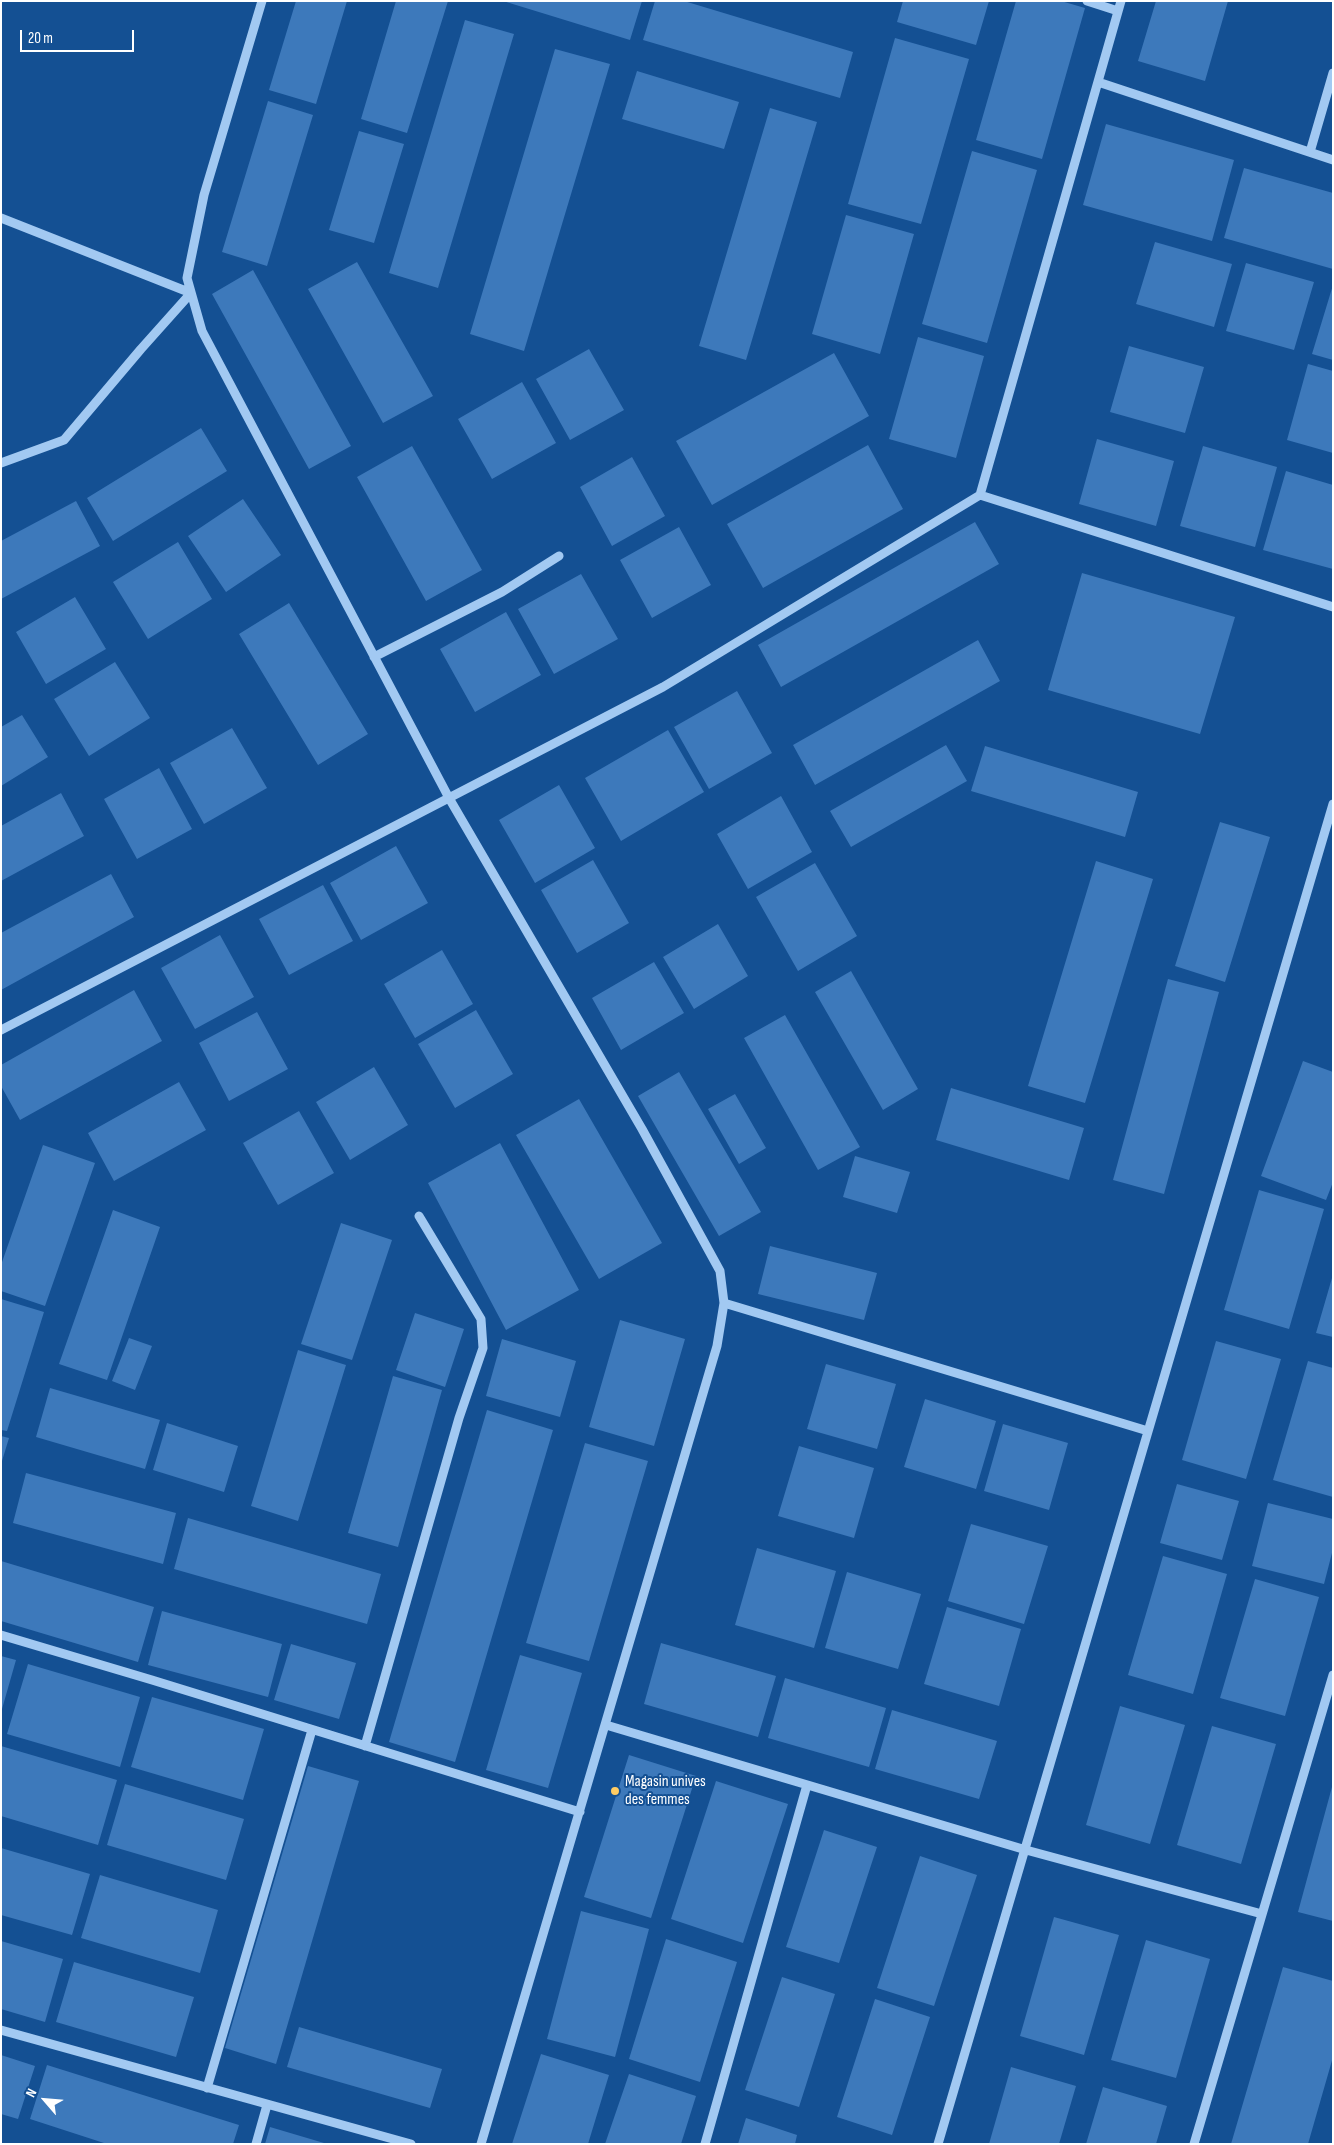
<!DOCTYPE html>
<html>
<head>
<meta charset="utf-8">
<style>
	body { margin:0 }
	#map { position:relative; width:1334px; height:2145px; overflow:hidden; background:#145093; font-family:"Sofia Sans Condensed",sans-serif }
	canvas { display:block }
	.frame { position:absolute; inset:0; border:2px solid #fff; pointer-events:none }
	.north { position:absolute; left:20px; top:2075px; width:50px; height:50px; -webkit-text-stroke:4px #145093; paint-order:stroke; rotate:297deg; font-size:14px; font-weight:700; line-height:20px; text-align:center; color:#fff }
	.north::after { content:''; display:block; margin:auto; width:18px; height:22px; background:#fff; clip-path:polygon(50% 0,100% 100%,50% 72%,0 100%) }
	.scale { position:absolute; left:20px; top:30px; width:114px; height:22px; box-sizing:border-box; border:2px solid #fff; border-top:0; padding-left:6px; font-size:15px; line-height:18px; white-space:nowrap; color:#fff; -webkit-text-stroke:4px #145093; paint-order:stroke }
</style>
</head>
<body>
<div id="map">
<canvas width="1334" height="2145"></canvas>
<div class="frame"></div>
<div class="north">N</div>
<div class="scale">20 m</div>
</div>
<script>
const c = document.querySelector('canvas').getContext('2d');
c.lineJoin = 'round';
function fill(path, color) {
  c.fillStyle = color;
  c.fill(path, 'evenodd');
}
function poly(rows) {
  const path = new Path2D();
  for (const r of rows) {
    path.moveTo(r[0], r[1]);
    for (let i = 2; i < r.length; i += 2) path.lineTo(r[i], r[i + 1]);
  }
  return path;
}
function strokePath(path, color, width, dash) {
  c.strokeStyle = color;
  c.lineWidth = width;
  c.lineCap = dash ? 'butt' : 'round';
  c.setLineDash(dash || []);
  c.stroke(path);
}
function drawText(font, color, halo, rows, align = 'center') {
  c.font = font + ' "Sofia Sans Condensed",sans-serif';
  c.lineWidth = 4;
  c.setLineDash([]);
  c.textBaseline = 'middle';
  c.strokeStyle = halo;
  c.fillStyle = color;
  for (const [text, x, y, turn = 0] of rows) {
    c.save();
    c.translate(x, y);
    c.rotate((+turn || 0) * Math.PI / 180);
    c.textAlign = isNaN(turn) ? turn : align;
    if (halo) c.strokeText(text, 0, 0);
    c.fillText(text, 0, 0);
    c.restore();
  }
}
const building = poly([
	[296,1,347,1,316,104,269,90],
	[396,1,448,1,407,133,361,119],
	[503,1,642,1,630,40],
	[655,1,684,1,853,52,840,98,643,40],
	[903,1,989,1,976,45,897,22],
	[1016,1,1061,1,1085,8,1042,159,976,140],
	[1156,1,1228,1,1205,81,1138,61],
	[465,20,514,34,438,288,389,273],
	[895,38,969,59,921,224,848,204],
	[555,49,610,64,524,351,470,334],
	[637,71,739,102,724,149,622,119],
	[268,101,313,115,267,266,222,252],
	[770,108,817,122,746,360,699,346],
	[1106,124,1234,160,1212,241,1083,205],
	[359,131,404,144,374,243,329,230],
	[972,151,1037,170,987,343,922,324],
	[1244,168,1333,193,1333,269,1224,238],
	[846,215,914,234,880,354,812,334],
	[1155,242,1232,264,1214,327,1136,304],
	[357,262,433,396,383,423,308,289],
	[1246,263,1314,282,1294,350,1226,331],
	[253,270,351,446,309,469,212,294],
	[1333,285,1333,360,1312,354],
	[918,337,984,356,956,458,889,439],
	[1129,346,1204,367,1185,433,1110,412],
	[589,349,624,410,570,440,536,379],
	[834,353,869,416,712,505,676,441],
	[1308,364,1333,371,1333,453,1287,440],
	[522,382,556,443,492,479,458,419],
	[201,428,227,471,113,541,87,498],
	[1097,439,1174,461,1156,526,1079,504],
	[868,445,903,509,763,588,727,524],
	[412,446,482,570,426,601,357,477],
	[1203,446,1277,467,1255,547,1180,526],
	[632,457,665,516,612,546,580,487],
	[1286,471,1333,485,1333,569,1263,550],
	[243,499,281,555,226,592,188,536],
	[76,501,100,546,1,599,1,541],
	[975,522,999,564,781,687,758,645],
	[679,527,711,585,652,618,620,560],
	[178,542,212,599,148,639,113,582],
	[1082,573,1235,617,1200,734,1048,690],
	[581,574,618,639,554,674,518,609],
	[75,597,106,649,46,684,16,632],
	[289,603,368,734,318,765,239,634],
	[506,612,541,675,475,712,440,649],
	[978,640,1000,681,815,785,793,745],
	[115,662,150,718,89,756,54,699],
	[737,691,772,753,709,789,674,727],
	[22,715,48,757,1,786,1,727],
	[232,728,267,788,204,824,170,763],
	[668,730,704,792,621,841,585,778],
	[946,745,967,781,851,847,830,811],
	[985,746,1138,792,1125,837,971,791],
	[159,768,192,829,137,859,104,799],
	[559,785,595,848,535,883,499,820],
	[61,793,84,836,1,881,1,826],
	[781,796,812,852,748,889,717,834],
	[1220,822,1270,837,1225,982,1175,966],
	[396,846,428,903,361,940,330,883],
	[593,860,629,923,577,953,541,890],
	[1096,861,1153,879,1085,1103,1028,1086],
	[815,863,857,936,798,971,756,897],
	[111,874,134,917,1,990,1,933],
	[323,885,353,941,289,975,259,919],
	[718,924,748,976,694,1009,663,957],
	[220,935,254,997,195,1029,161,968],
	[442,950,473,1004,415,1038,384,984],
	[654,962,684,1013,621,1050,592,998],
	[851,971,918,1089,883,1110,815,992],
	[1168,979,1219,992,1164,1194,1113,1180],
	[134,990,162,1041,20,1120,1,1086,1,1065],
	[476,1010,513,1074,455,1108,418,1044],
	[257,1012,288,1069,229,1101,199,1043],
	[785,1015,860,1147,818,1170,744,1038],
	[1303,1061,1333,1072,1333,1182,1326,1200,1261,1176],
	[374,1067,408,1125,350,1160,316,1102],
	[679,1072,761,1212,719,1236,638,1096],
	[179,1082,206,1130,114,1181,88,1133],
	[951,1088,1084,1128,1069,1180,936,1140],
	[735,1094,766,1148,739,1164,708,1109],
	[579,1099,662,1243,599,1279,516,1135],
	[299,1111,334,1173,278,1205,243,1143],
	[500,1143,579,1290,506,1330,428,1183],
	[43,1145,95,1163,45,1306,1,1291,1,1265],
	[855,1156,910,1172,897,1213,843,1197],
	[1259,1190,1324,1209,1289,1329,1224,1310],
	[113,1210,160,1227,107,1380,59,1364],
	[341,1223,392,1240,352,1360,301,1344],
	[770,1246,877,1273,864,1320,758,1294],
	[1332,1278,1333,1278,1333,1337,1316,1333],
	[1,1299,44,1312,7,1431,1,1430],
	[415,1313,464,1329,445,1387,396,1370],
	[620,1320,685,1339,654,1446,589,1427],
	[129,1338,152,1346,135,1390,112,1381],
	[502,1339,576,1361,560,1417,486,1396],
	[1216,1341,1281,1359,1246,1479,1182,1460],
	[298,1350,346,1365,298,1521,251,1506],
	[1308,1361,1333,1368,1333,1497,1273,1480],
	[826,1364,896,1384,877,1449,807,1429],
	[393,1376,442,1390,398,1547,348,1533],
	[50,1388,160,1420,145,1469,36,1437],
	[925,1399,996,1421,976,1489,904,1467],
	[487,1410,553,1430,455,1762,389,1742],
	[167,1423,238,1446,224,1492,153,1470],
	[1003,1424,1068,1443,1049,1510,984,1491],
	[1,1436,9,1438,2,1461,1,1461],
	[585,1443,648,1461,589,1661,526,1643],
	[799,1446,874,1468,854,1538,778,1516],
	[26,1473,176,1513,163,1564,13,1523],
	[1177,1484,1239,1501,1222,1560,1160,1543],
	[1268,1503,1333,1519,1333,1549,1324,1584,1252,1566],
	[188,1518,381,1574,367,1624,174,1569],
	[971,1524,1048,1546,1024,1624,948,1601],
	[757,1548,836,1571,814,1648,735,1625],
	[1163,1556,1227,1574,1193,1694,1128,1675],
	[1,1561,154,1607,138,1662,1,1621],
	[847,1572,921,1594,898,1669,825,1648],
	[1255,1579,1319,1597,1285,1716,1220,1698],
	[947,1607,1021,1629,999,1706,924,1684],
	[162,1611,282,1644,268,1697,148,1665],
	[661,1643,776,1676,758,1737,644,1704],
	[291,1644,356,1663,339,1719,274,1700],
	[520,1655,582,1673,548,1788,486,1770],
	[1,1656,16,1660,2,1709,1,1709],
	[28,1664,140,1697,120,1767,7,1734],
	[785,1678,886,1708,869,1767,768,1738],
	[152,1697,264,1729,243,1800,131,1767],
	[1120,1706,1185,1725,1150,1844,1086,1825],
	[892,1710,997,1741,979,1799,875,1769],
	[1212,1726,1276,1744,1241,1864,1177,1845],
	[1,1746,117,1780,98,1845,1,1816],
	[629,1755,696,1776,651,1918,584,1897],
	[308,1766,359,1781,276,2064,225,2048],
	[716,1781,788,1804,743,1943,671,1919],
	[125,1784,244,1819,226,1880,107,1845],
	[1332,1787,1333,1787,1333,1921,1298,1912],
	[824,1830,877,1847,839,1963,786,1947],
	[1,1848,90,1874,72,1935,1,1915],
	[920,1856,977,1875,934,2006,877,1988],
	[100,1875,218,1910,200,1973,81,1938],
	[581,1911,649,1929,615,2057,547,2039],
	[1054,1917,1119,1935,1084,2055,1020,2036],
	[666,1939,737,1962,700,2082,629,2059],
	[1146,1940,1210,1959,1176,2078,1111,2060],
	[1,1941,63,1959,45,2022,1,2009],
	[74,1962,194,1997,176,2057,56,2022],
	[1283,1967,1333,1981,1333,2057,1308,2144,1231,2144],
	[782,1977,835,1994,799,2107,745,2090],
	[875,1999,930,2017,892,2135,837,2117],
	[299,2027,442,2069,430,2108,287,2067],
	[541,2054,609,2075,588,2144,512,2144],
	[1,2055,35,2066,18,2119,1,2114],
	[47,2065,239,2125,233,2144,107,2144,30,2119],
	[1011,2067,1076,2086,1059,2144,989,2144],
	[629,2074,696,2096,681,2144,605,2144],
	[1103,2087,1167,2106,1156,2144,1086,2144],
	[746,2118,797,2135,795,2144,738,2144],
	[270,2127,324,2143,324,2144,265,2144]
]);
const minor = poly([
	[262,1,204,195,187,278,202,331,449,798,642,1129,720,1271,724,1303,717,1346,481,2144],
	[1087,1,1118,11],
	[1098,82,1333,160],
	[1310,152,1333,73],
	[1,218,191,293,141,349,64,440,1,463],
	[980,495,1333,607],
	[374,657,502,592,559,556],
	[1,1030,663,687,980,495,1121,1],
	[724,1303,1148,1431],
	[1,1635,152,1680,580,1812],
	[606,1725,1026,1850,1262,1914],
	[365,1746,459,1418,483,1348,481,1319,419,1216],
	[1,2030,411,2144],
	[207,2088,312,1730],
	[256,2144,267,2105],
	[705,2144,807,1785],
	[938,2144,1333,804],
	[1194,2144,1333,1675]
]);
const markers = [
	[615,1791,5,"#ffcc63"]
];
const poiNames = [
	["Magasin unives",625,1782],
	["des femmes",625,1800]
];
fill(building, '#3d79bb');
strokePath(minor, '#a2c9f2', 9);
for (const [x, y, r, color] of markers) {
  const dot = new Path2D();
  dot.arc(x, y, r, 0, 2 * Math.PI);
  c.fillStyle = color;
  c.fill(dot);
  strokePath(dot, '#145093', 2);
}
drawText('16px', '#fff', '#145093', poiNames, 'left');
</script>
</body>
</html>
